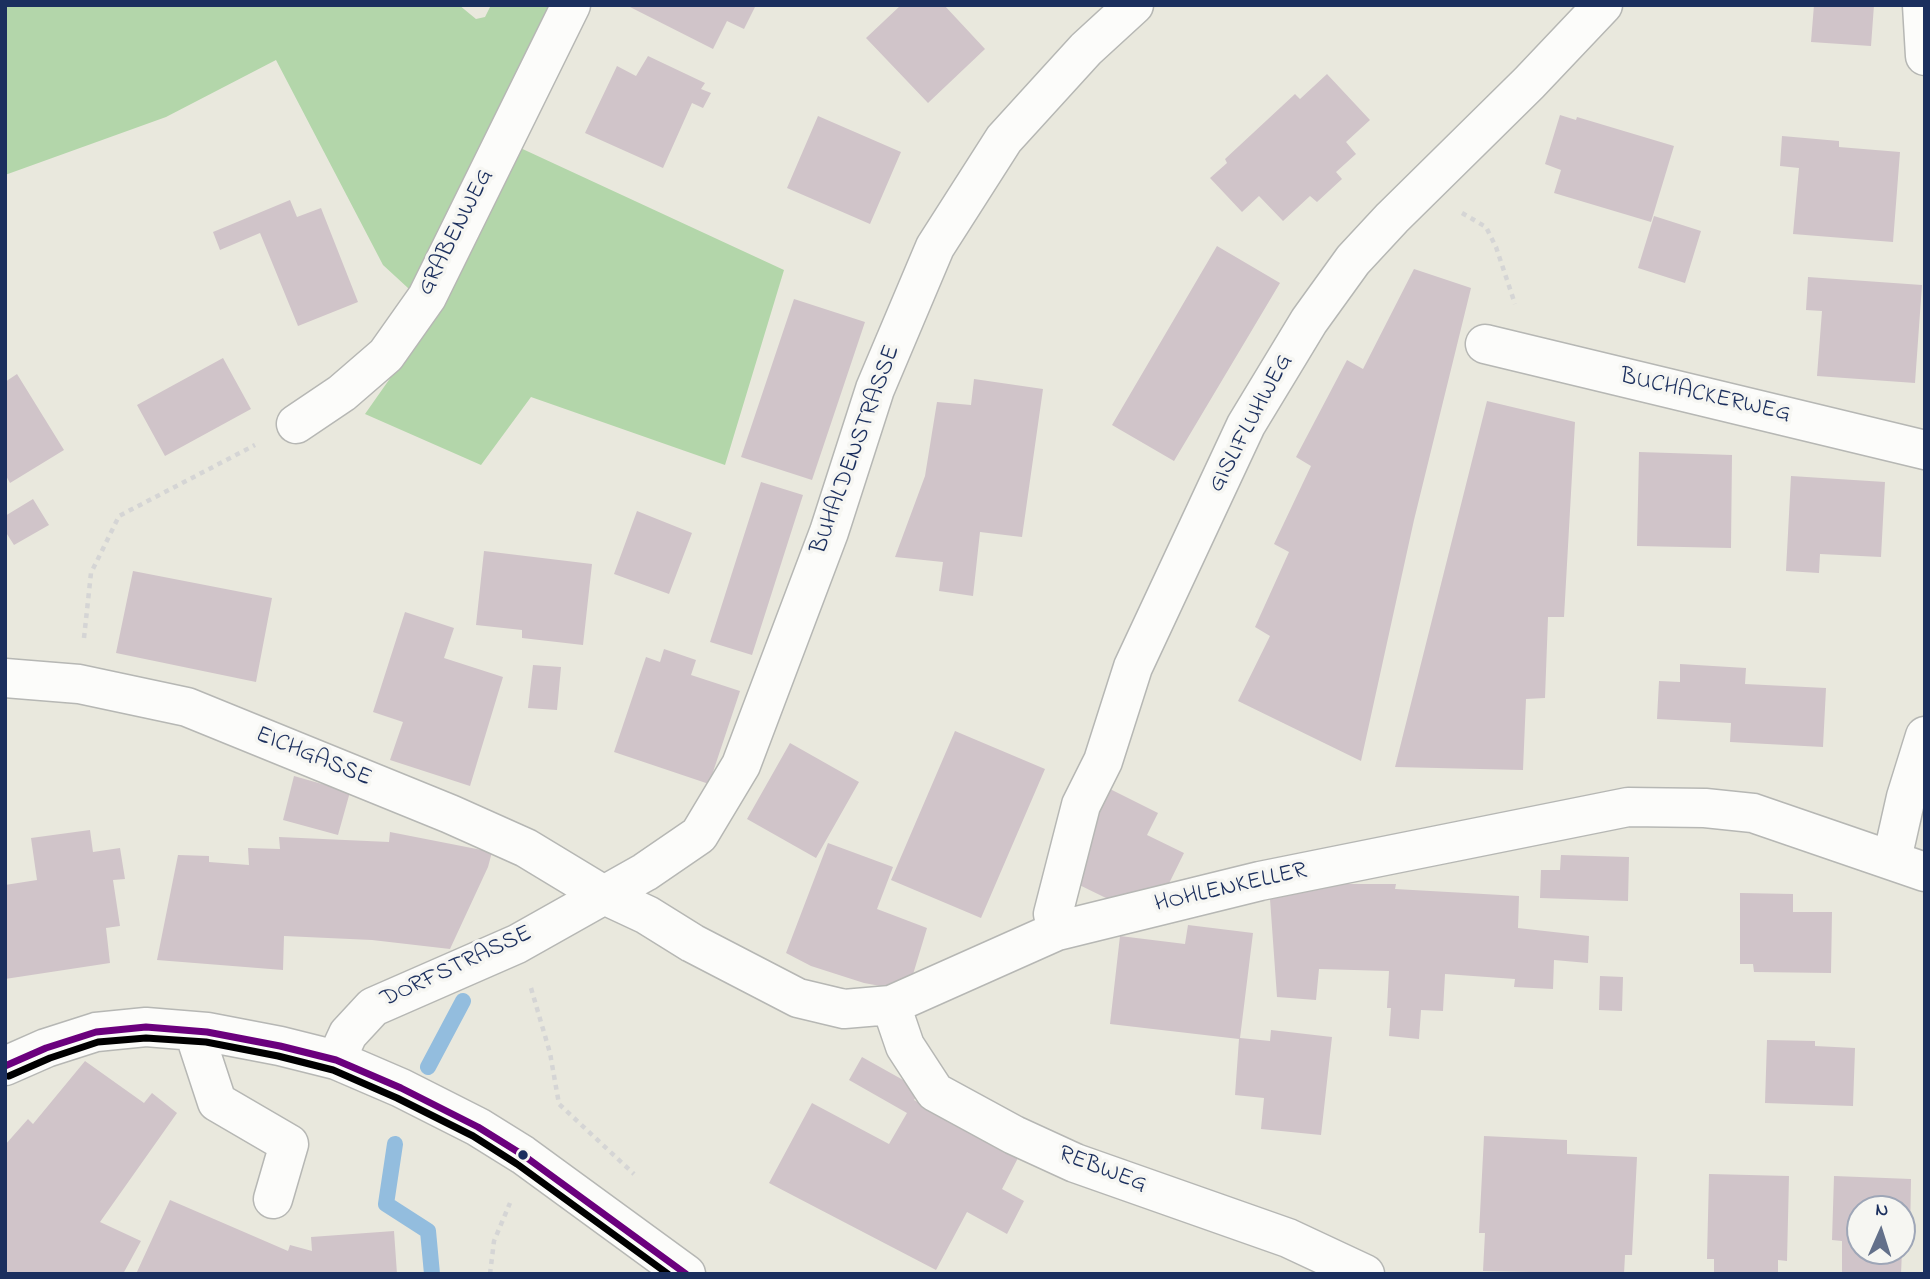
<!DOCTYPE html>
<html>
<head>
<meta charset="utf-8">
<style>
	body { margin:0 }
	#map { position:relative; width:1930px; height:1279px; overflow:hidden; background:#e9e8dd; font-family:"Indie Flower",sans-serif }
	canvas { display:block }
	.frame { position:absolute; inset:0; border:7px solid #1b2f5e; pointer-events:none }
	.north { position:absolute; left:1846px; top:1195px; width:70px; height:70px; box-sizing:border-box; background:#f6f6f2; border:2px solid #9ea6b7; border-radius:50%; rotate:3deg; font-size:19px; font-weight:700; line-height:28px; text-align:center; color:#1b2f5e }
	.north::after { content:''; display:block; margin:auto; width:24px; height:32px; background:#63708a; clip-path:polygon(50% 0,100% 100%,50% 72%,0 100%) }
</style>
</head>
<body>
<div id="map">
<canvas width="1930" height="1279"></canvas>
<div class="frame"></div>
<div class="north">N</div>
</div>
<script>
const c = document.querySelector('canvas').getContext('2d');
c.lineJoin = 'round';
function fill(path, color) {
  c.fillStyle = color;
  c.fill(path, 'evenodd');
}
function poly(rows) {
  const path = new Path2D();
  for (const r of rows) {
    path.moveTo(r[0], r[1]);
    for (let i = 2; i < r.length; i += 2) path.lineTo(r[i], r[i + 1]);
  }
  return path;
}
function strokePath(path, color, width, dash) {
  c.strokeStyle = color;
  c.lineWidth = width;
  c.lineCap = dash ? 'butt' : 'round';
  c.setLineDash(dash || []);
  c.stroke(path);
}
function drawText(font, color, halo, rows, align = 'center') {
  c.font = font + ' "Indie Flower",sans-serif';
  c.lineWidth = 7;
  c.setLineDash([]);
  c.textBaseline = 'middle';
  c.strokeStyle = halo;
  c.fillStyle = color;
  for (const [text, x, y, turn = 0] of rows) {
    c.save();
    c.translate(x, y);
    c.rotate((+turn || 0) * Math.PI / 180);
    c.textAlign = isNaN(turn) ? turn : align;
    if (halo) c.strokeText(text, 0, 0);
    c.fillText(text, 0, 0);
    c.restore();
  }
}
const green = poly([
	[5,5,459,5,476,19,485,17,491,5,555,5,488,133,784,270,725,465,531,397,481,465,365,414,431,320,408,288,383,265,276,60,166,117,5,175]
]);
const stream = poly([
	[428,1067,463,1001],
	[395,1144,386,1204,428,1231,432,1274]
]);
const building = poly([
	[626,5,756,5,744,29,727,21,713,49],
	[901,5,944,5,985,49,928,103,866,38],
	[1814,5,1874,5,1871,46,1811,42],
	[648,56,705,83,701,89,711,93,703,108,692,103,663,168,585,133,617,66,636,76],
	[1327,74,1370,120,1346,142,1356,154,1336,172,1342,179,1317,202,1310,196,1283,221,1259,196,1242,212,1210,178,1227,163,1225,159,1295,94,1300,99],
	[1560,115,1576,120,1577,117,1674,146,1651,222,1554,193,1561,170,1545,164],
	[818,116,901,152,870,224,787,188],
	[1782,136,1839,141,1839,147,1900,152,1893,242,1793,234,1799,168,1780,166],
	[290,200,297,217,321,208,358,302,298,326,260,233,220,250,213,232],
	[1654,216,1701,231,1685,283,1638,268],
	[1217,246,1280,283,1174,461,1112,425],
	[1414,269,1471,288,1414,520,1361,761,1238,701,1270,636,1255,627,1289,552,1274,544,1311,466,1296,457,1347,360,1363,369],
	[1808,277,1922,285,1915,383,1817,376,1822,311,1806,310],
	[794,299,865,322,812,480,741,457],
	[223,358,251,409,165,456,137,405],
	[17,374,64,450,10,483,5,474,5,382],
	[974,379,1043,389,1022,537,980,532,973,596,939,591,943,562,895,557,925,476,937,402,971,405],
	[1487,401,1575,422,1564,617,1548,617,1545,698,1526,699,1523,770,1395,767],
	[1639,452,1732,455,1731,548,1637,546],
	[1791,476,1885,482,1881,557,1820,554,1819,573,1786,571],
	[761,482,803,495,752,655,710,642],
	[33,499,49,525,14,545,5,531,5,516],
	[637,511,692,533,669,594,614,574],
	[484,551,592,564,583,645,522,638,522,630,476,625],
	[133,571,272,598,256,682,116,653],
	[405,612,454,628,444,658,503,677,470,786,390,760,403,722,373,712],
	[664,649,696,660,691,675,740,691,709,784,614,752,646,657,660,662],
	[1680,664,1746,668,1745,684,1826,688,1823,747,1730,742,1731,723,1657,719,1659,681,1680,682],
	[533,665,561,667,557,710,528,708],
	[955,731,1045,769,981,918,891,880],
	[790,743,859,782,816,858,747,819],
	[294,776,350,792,338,835,283,820],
	[1106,787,1158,813,1147,835,1184,853,1151,920,1063,877],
	[90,830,93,852,120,848,125,879,113,880,120,926,106,928,110,963,5,979,5,885,37,880,31,838],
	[390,832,492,852,488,867,450,949,372,940,284,936,283,970,157,960,178,855,209,856,209,862,249,865,248,848,280,849,279,837,389,842],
	[828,843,893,867,877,909,927,928,908,991,864,983,811,966,786,953],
	[1561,855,1629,857,1628,901,1540,898,1541,870,1560,870],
	[1311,884,1396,884,1395,889,1519,896,1518,928,1589,936,1588,963,1554,960,1553,989,1514,987,1515,979,1445,974,1443,1011,1421,1010,1419,1039,1389,1036,1391,1008,1387,1008,1389,971,1319,969,1316,1000,1277,997,1270,899,1311,889],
	[1740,893,1793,894,1793,912,1832,912,1831,973,1754,972,1753,964,1740,964],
	[1188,925,1253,933,1240,1038,1270,1041,1271,1030,1332,1037,1321,1135,1261,1129,1264,1098,1235,1095,1239,1039,1110,1024,1120,936,1185,944],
	[1600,976,1623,977,1622,1011,1599,1010],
	[1767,1040,1815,1041,1815,1046,1855,1048,1853,1106,1765,1103],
	[862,1057,921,1090,914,1100,1019,1156,1002,1189,1024,1201,1007,1234,967,1212,936,1270,769,1183,812,1103,889,1144,907,1113,849,1080],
	[85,1061,144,1103,152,1093,177,1113,100,1222,141,1241,123,1274,5,1274,5,1145,28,1119,33,1124],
	[1484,1136,1567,1140,1567,1154,1637,1157,1632,1255,1625,1255,1624,1274,1483,1271,1485,1233,1479,1233],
	[1709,1174,1789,1176,1787,1261,1778,1260,1778,1274,1714,1274,1714,1259,1707,1259],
	[1834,1176,1911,1179,1910,1236,1902,1236,1902,1209,1860,1209,1860,1251,1902,1251,1901,1274,1842,1274,1842,1241,1832,1240],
	[170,1200,288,1251,290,1245,312,1251,311,1237,394,1231,397,1274,136,1274]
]);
const path = poly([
	[1462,213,1486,227,1496,247,1515,304],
	[84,638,91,573,119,516,255,445],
	[531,988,550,1053,559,1104,634,1174],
	[490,1274,494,1241,510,1203]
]);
const minor = poly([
	[1922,5,1925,56],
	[1485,344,1925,450],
	[296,424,342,393,386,355,427,297,571,5],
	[5,678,79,684,187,707,450,814,526,848,602,894,647,915,692,943,798,998,844,1009,891,1005,1057,931,1260,881,1628,807,1705,808,1753,813,1925,872],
	[1892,859,1906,797,1925,736],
	[1057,931,1053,914,1081,805,1103,761,1133,667,1246,425,1309,321,1353,260,1392,218,1529,83,1603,5],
	[891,1005,905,1046,935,1092,1014,1135,1075,1163,1288,1238,1365,1274],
	[194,1032,217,1102,289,1144,273,1199],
	[336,1060,348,1034,373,1007,517,944,645,872,699,835,741,765,829,532,875,389,935,247,1004,139,1086,49,1134,5],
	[5,1066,46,1048,96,1032,146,1027,207,1032,280,1046,336,1060,401,1088,478,1127,523,1155,686,1274]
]);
const bus1 = poly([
	[5,1066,46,1048,96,1032,146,1027,207,1032,280,1046,336,1060,401,1088,478,1127,523,1155,686,1274]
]);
const bus2 = poly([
	[9,1076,50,1058,98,1042,146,1038,206,1042,278,1056,333,1070,397,1098,473,1136,517,1164,668,1274]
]);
const markers = [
	[523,1155,6,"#1b2f5e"]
];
const streetNames = [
	["GRABENWEG",457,233,-63],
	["BUCHACKERWEG",1705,397,13],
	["GISLIFLUHWEG",1252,424,-62],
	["BUHALDENSTRASSE",857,450,-70],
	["EICHGASSE",313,758,22],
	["HOHLENKELLER",1231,889,-13],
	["DORFSTRASSE",457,968,-25],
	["REBWEG",1102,1171,21]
];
fill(green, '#b3d6aa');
strokePath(stream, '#93bdde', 16);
fill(building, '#d0c4c9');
strokePath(minor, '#b6b7b4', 41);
strokePath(path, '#d5d5d5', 4.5, [5, 5]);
strokePath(minor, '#fcfcfa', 38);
strokePath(bus1, '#6b007d', 7);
strokePath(bus2, '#000', 7);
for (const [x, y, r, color] of markers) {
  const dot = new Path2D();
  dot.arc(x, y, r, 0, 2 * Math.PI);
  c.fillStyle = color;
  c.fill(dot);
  strokePath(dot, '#f6f6f2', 2.5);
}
drawText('24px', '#1b2f5e', '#f6f6f2', streetNames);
</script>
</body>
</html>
